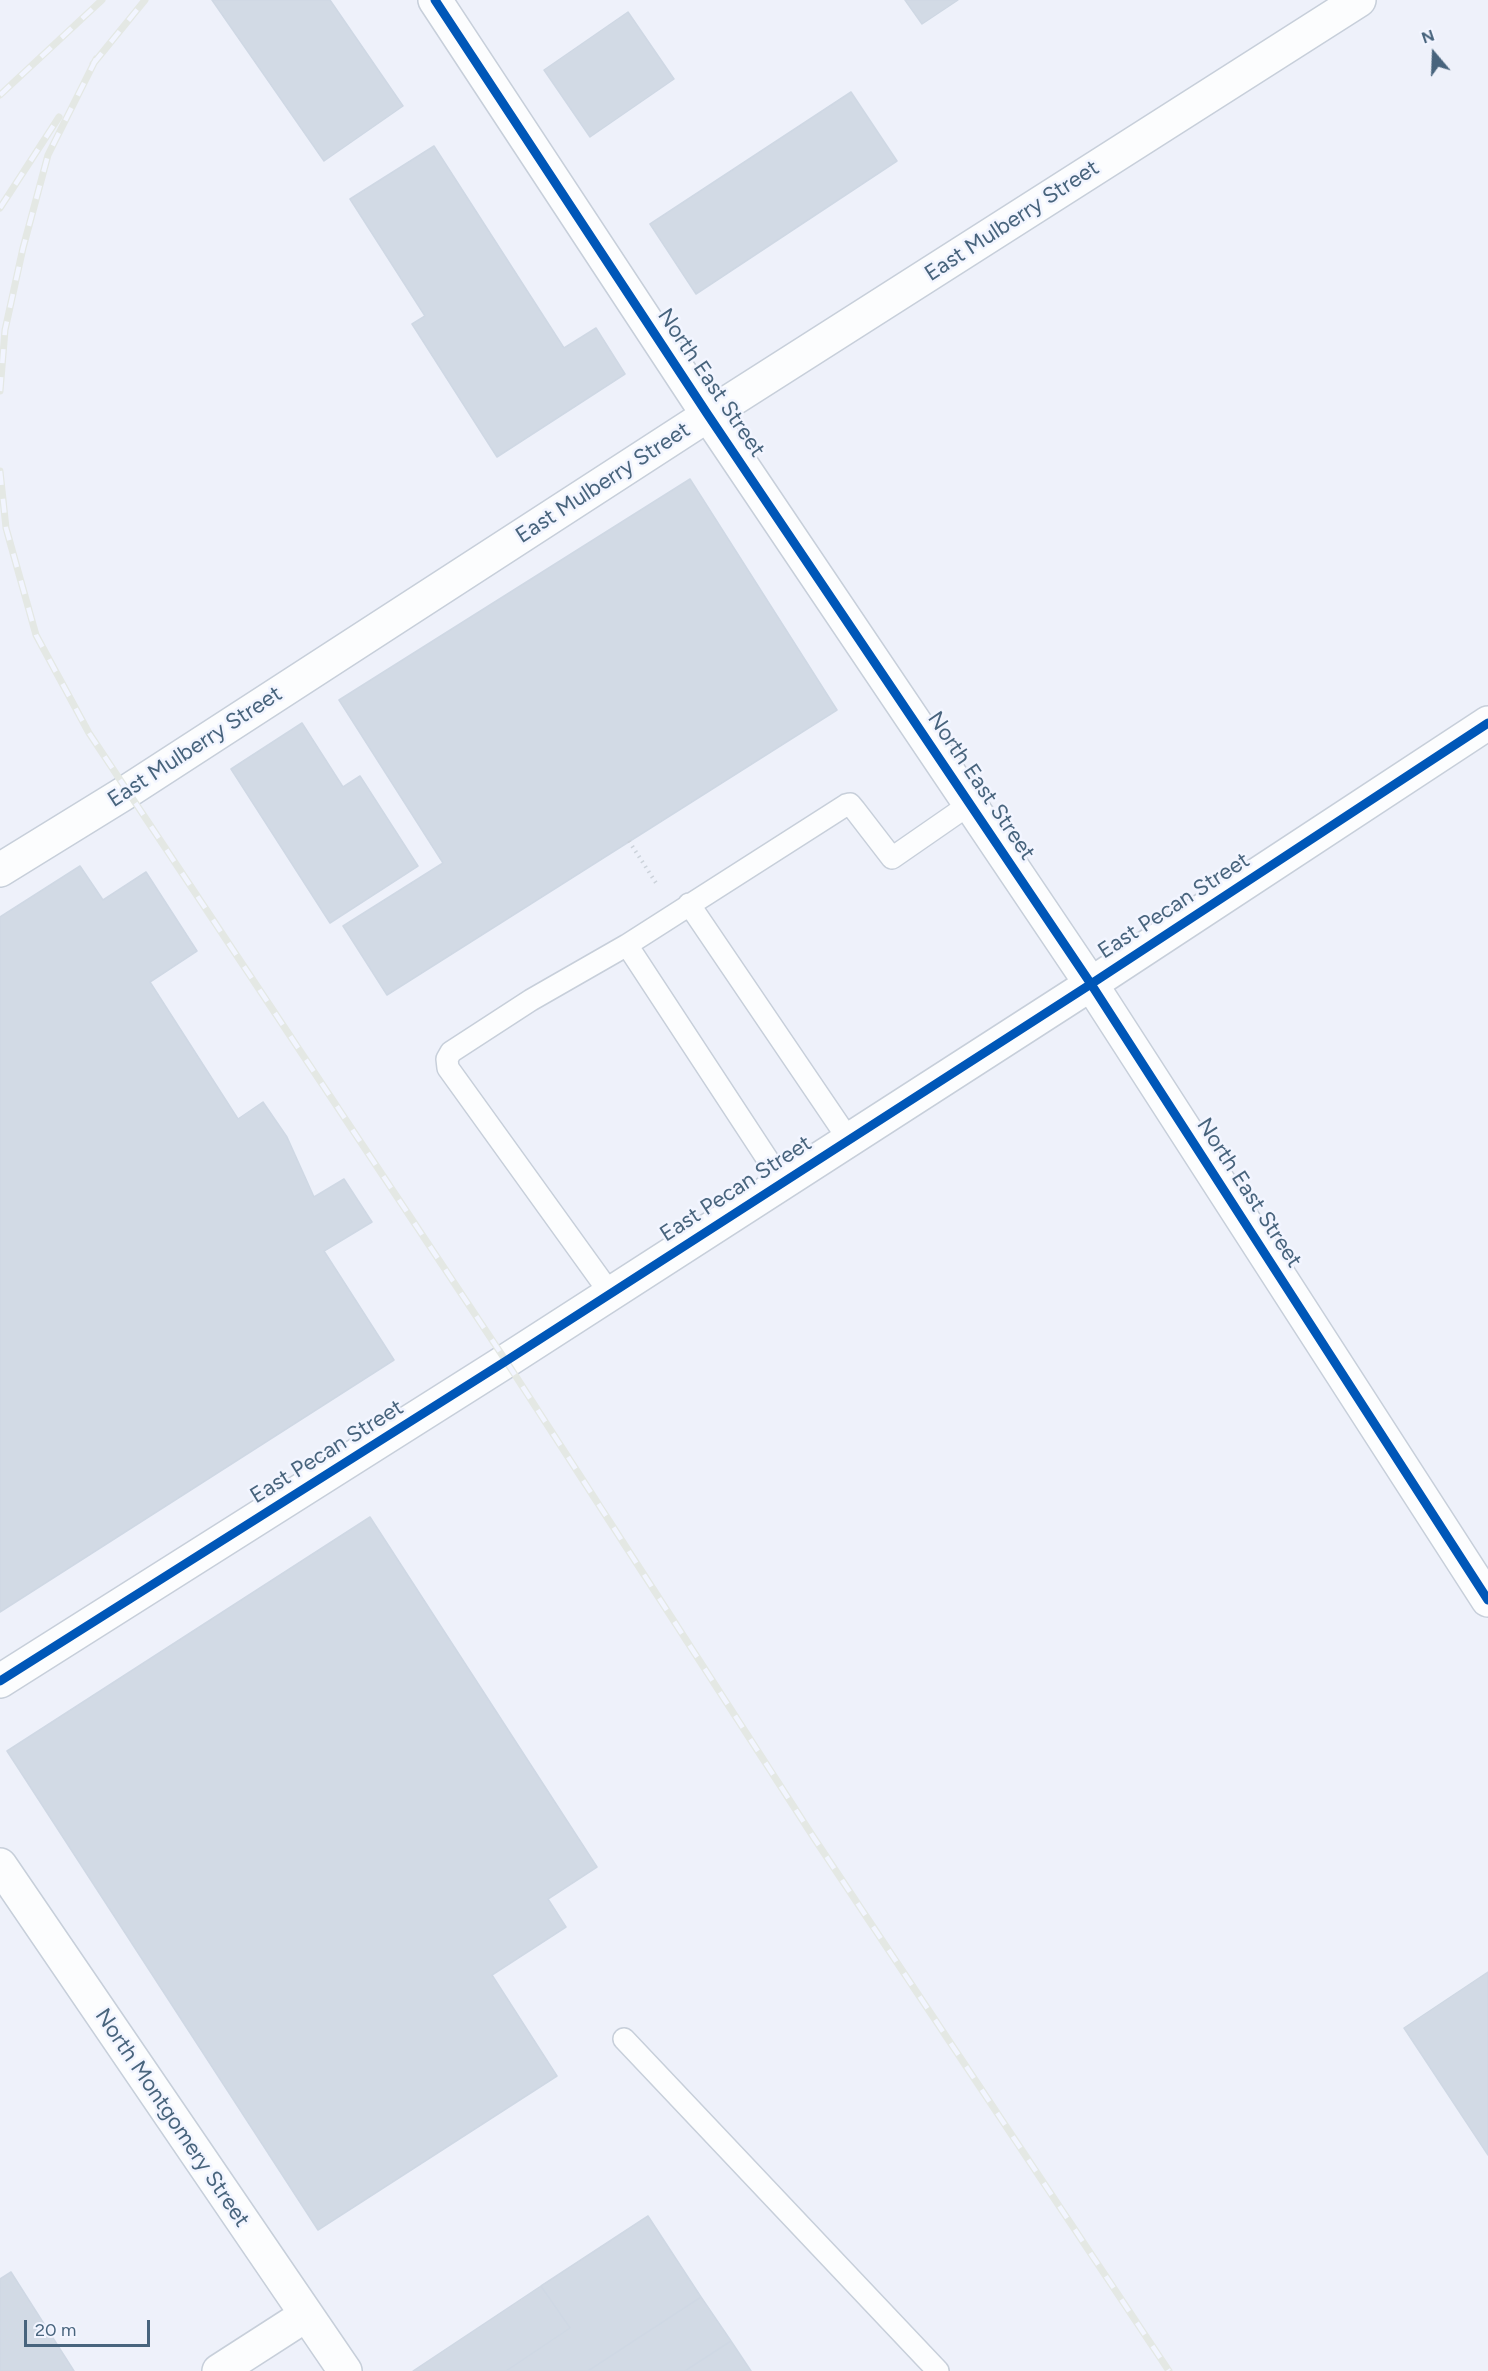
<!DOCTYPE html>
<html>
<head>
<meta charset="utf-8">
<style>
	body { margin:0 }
	#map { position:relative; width:1488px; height:2371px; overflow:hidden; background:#eef1fa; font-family:Figtree,sans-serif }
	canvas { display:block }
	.north { position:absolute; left:1404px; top:24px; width:60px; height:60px; -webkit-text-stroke:4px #f2f5ff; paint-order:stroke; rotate:341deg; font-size:16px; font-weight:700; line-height:24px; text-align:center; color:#48647d }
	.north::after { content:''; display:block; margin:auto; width:21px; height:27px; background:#48647d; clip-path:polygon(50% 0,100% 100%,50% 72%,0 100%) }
	.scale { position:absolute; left:24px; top:2320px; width:126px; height:27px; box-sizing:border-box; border:3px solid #48647d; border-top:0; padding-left:8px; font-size:18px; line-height:21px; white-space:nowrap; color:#48647d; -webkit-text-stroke:4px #f2f5ff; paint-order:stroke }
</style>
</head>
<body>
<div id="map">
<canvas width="1488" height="2371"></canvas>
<div class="north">N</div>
<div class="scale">20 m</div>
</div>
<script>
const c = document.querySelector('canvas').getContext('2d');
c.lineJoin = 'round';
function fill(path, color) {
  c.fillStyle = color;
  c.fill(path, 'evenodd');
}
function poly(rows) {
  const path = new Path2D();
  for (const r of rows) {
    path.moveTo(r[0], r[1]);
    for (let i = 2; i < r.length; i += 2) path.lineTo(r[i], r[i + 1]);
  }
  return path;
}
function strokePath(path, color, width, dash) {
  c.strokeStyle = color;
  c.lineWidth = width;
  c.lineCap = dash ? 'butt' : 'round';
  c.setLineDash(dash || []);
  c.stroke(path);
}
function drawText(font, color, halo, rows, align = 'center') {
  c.font = font + ' Figtree,sans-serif';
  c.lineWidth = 5;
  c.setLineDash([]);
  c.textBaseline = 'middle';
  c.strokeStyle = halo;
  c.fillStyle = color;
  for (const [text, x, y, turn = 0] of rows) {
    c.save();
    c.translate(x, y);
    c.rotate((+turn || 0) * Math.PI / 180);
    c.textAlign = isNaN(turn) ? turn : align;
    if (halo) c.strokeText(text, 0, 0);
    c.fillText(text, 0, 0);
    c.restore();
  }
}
const building = poly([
	[212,0,330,0,403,106,324,161,212,0],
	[905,0,958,0,922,24,905,0],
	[628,12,674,79,590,137,544,70,628,12],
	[851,92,897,161,696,294,650,224,851,92],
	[434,146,564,348,596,328,625,374,497,457,412,324,425,316,350,199,434,146],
	[690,479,837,710,387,995,343,926,443,863,339,700,690,479],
	[302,723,343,787,360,776,418,866,330,923,231,769,302,723],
	[80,866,103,900,146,872,197,951,150,982,238,1119,263,1102,287,1137,314,1197,344,1179,372,1222,324,1251,394,1360,0,1612,0,917,80,866],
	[370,1517,597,1867,548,1899,566,1927,492,1975,557,2076,318,2230,7,1751,370,1517],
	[1488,1972,1488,2155,1404,2028,1488,1972],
	[648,2216,701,2297,588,2371,506,2371,570,2328,541,2286,648,2216],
	[11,2272,74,2371,0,2371,0,2279,11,2272],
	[541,2286,570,2328,506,2371,413,2371,541,2286],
	[701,2297,731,2341,685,2371,588,2371,701,2297],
	[731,2341,751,2371,685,2371,731,2341]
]);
const path = poly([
	[629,841,658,886]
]);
const service = poly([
	[689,904,849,1140],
	[627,945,783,1183],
	[610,1293,448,1068,447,1059,451,1052,531,1000,627,945,846,805,850,804,855,810,892,858,970,804],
	[624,2039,938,2371]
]);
const minor = poly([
	[435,0,708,415,1091,984,1488,1600],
	[0,1865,345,2371],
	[219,2371,306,2315]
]);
const tertiary = poly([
	[0,870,128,791,708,415,1359,0],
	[0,1681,506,1361,1091,984,1488,723]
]);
const rail = poly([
	[93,64,145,0],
	[0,95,102,0],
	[0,208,59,117],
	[0,391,5,330,23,248,48,155,96,59],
	[0,471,6,528,36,635,89,733,506,1361,814,1838,1169,2371]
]);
const cycleway = poly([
	[435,0,708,415,1091,984,1488,1600],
	[0,1681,506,1361,1091,984,1488,723]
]);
const streetNames = [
	["East Mulberry Street",1012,221,-33],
	["North East Street",711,383,56],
	["East Mulberry Street",603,483,-33],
	["East Mulberry Street",195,747,-33],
	["North East Street",981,786,56],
	["East Pecan Street",1174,906,-33],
	["East Pecan Street",736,1189,-33],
	["North East Street",1249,1193,57],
	["East Pecan Street",327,1452,-32],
	["North Montgomery Street",172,2118,56]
];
fill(building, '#d2dae5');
strokePath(building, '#cfd8e4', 1.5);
strokePath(service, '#c7cfda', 24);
strokePath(minor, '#c7cfda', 36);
strokePath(tertiary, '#c7cfda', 36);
strokePath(path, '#ccd3db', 4, [1.5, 4.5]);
strokePath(service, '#fcfdfe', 21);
strokePath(minor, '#fcfdfe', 33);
strokePath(tertiary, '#fcfdfe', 33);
strokePath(rail, '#e4e8e4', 7);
strokePath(rail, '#f2f5ff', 4.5, [14]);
strokePath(cycleway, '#0057b8', 9);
drawText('22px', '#48647d', '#f2f5ff', streetNames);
</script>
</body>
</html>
